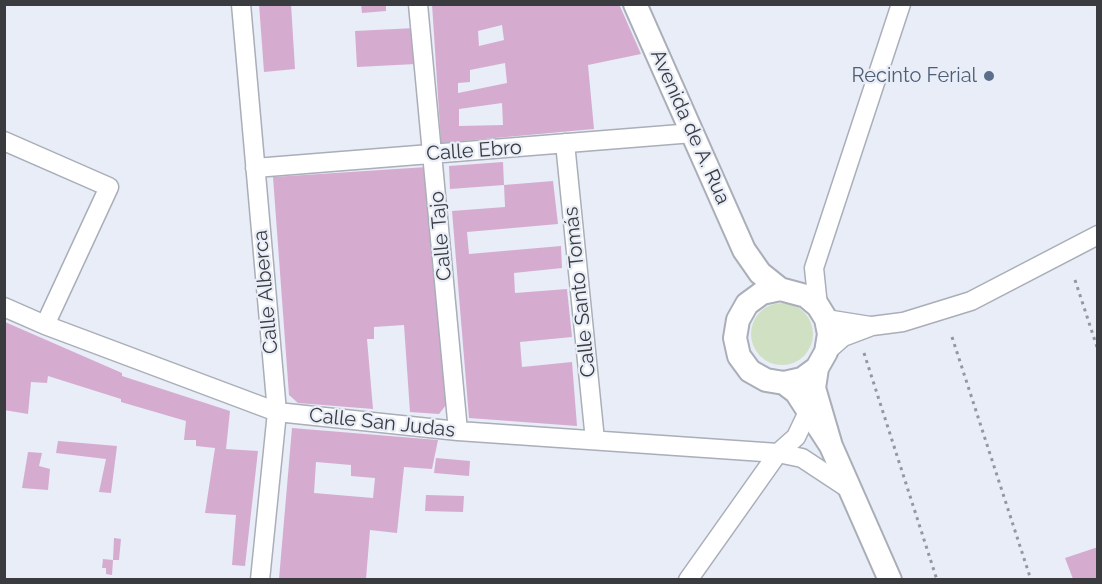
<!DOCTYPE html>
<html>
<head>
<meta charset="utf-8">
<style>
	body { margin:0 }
	#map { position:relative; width:1102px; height:584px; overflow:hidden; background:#e8edf7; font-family:Raleway,sans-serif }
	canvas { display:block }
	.frame { position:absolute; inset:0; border:6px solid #393b3f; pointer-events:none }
</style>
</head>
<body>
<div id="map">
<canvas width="1102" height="584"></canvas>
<div class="frame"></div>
</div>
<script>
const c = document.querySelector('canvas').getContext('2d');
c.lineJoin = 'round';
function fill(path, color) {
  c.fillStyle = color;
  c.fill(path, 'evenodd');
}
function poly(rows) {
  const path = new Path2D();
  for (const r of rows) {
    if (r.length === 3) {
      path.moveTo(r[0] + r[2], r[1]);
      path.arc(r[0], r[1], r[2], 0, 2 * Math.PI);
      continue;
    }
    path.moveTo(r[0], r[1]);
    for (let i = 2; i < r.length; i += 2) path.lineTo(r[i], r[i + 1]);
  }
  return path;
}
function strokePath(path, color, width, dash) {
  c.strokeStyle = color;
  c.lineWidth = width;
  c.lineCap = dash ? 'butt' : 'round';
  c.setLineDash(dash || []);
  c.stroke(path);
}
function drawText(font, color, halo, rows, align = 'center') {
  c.font = font + ' Raleway,sans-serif';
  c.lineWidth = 4.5;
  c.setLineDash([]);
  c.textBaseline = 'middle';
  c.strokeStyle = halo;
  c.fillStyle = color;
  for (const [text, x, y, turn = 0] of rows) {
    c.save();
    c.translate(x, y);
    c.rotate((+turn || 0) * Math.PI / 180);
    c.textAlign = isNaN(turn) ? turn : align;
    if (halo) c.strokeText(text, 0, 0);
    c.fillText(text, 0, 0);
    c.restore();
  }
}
const green = poly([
	[782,334,31]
]);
const building = poly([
	[259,4,291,4,295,69,264,72],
	[361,4,386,4,386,11,362,13],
	[432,4,619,4,641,54,588,65,594,129,441,143],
	[502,25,504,40,479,46,478,31],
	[505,63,507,83,458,93,458,83,470,82,470,70],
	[502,103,503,125,459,126,459,109],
	[415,28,416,64,357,67,355,31],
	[503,162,504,185,450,189,449,166],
	[427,167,446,405,439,414,410,412,404,325,374,327,374,339,367,339,373,409,298,403,289,395,273,177],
	[553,181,558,224,467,232,469,254,561,246,562,268,514,273,515,293,567,289,572,337,520,342,522,367,572,362,577,426,469,418,452,211,505,207,504,185],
	[5,322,122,373,122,376,230,411,226,449,258,451,245,566,232,565,236,515,205,513,215,448,196,446,196,440,184,440,186,421,121,402,121,399,48,376,47,383,31,382,28,414,4,410],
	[292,428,438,440,432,469,404,467,397,533,370,530,366,579,279,579],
	[316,462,351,465,351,476,375,478,373,498,314,493],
	[58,441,117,446,111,493,99,492,106,459,56,453],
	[28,452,42,453,39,466,50,469,48,490,22,488],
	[436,458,470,461,469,476,434,473],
	[426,495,464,496,463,512,425,511],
	[114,538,121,539,119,560,113,560],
	[1098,547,1098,579,1073,579,1065,558],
	[103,559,113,560,112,575,106,574,106,568,102,568]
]);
const path = poly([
	[1075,280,1098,350],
	[952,337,1031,580],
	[864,353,937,580]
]);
const minor = poly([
	[241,4,277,412,260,580],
	[418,4,458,431],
	[4,141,109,187,45,325],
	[565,143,595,440],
	[255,168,693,133],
	[818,306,814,268,901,4],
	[4,307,45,325,277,412,458,431,778,453,802,458,849,489],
	[826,319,870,326],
	[826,352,843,337,872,326,903,322,971,301,1098,235],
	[688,580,778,453,796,437,808,412]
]);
const tertiary = poly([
	[635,4,744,250,760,273,780,289],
	[817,368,814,388,831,446,890,580],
	[784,383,802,379,817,368,826,352,829,334,826,319,818,306,806,296,780,289,762,293,747,304,738,320,735,338,739,356,750,371,766,380,784,383,796,392,831,446]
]);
const markers = [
	[989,76,6,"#5c6f8a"]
];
const serviceNames = [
	["Recinto Ferial",977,76]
];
const streetNames = [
	["Avenida de A. Rua",690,127,66],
	["Calle Ebro",474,151,-4],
	["Calle Tajo",441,236,-95],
	["Calle Alberca",266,292,-95],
	["Calle Santo Tomás",580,292,-96],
	["Calle San Judas",382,423,6]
];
fill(green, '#d0e0c2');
fill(building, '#d5acd0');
strokePath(minor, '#a9aeb8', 21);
strokePath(tertiary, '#a9aeb8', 26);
strokePath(path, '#94979f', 3, [3, 4.5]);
strokePath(minor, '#fff', 18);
strokePath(tertiary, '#fff', 22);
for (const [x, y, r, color] of markers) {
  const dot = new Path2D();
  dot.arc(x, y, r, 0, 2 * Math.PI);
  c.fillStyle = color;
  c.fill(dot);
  strokePath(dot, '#e8edf7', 2);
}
drawText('20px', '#4e5e75', '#e8edf7', serviceNames, 'right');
drawText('20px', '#393b3f', '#e8edf7', streetNames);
</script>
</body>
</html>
